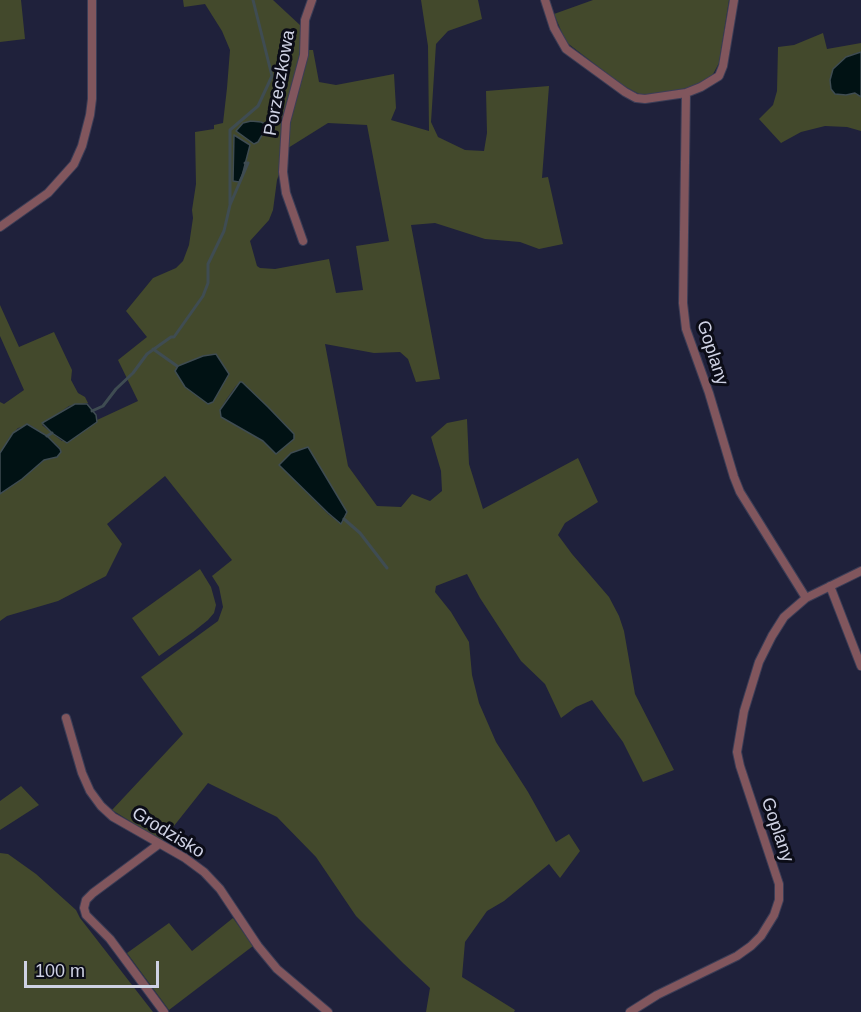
<!DOCTYPE html>
<html>
<head>
<meta charset="utf-8">
<style>
	body { margin:0 }
	#map { position:relative; width:861px; height:1012px; overflow:hidden; background:#1f213b; font-family:Arial,sans-serif }
	canvas { display:block }
	.scale { position:absolute; left:24px; top:961px; width:135px; height:27px; box-sizing:border-box; border:3px solid #cfd2e4; border-top:0; padding-left:8px; font-size:18px; line-height:21px; white-space:nowrap; color:#cfd2e4; -webkit-text-stroke:4px #0b0c17; paint-order:stroke }
</style>
</head>
<body>
<div id="map">
<canvas width="861" height="1012"></canvas>
<div class="scale">100 m</div>
</div>
<script>
const c = document.querySelector('canvas').getContext('2d');
c.lineJoin = 'round';
function fill(path, color) {
  c.fillStyle = color;
  c.fill(path, 'evenodd');
}
function poly(rows) {
  const path = new Path2D();
  for (const r of rows) {
    path.moveTo(r[0], r[1]);
    for (let i = 2; i < r.length; i += 2) path.lineTo(r[i], r[i + 1]);
  }
  return path;
}
function strokePath(path, color, width, dash) {
  c.strokeStyle = color;
  c.lineWidth = width;
  c.lineCap = dash ? 'butt' : 'round';
  c.setLineDash(dash || []);
  c.stroke(path);
}
function drawText(font, color, halo, rows, align = 'center') {
  c.font = font + ' Arial,sans-serif';
  c.lineWidth = 6;
  c.setLineDash([]);
  c.textBaseline = 'middle';
  c.strokeStyle = halo;
  c.fillStyle = color;
  for (const [text, x, y, turn = 0] of rows) {
    c.save();
    c.translate(x, y);
    c.rotate((+turn || 0) * Math.PI / 180);
    c.textAlign = isNaN(turn) ? turn : align;
    if (halo) c.strokeText(text, 0, 0);
    c.fillText(text, 0, 0);
    c.restore();
  }
}
const green = poly([
	[0,0,21,0,25,39,0,42],
	[183,0,273,0,301,26,306,50,313,50,319,82,336,85,394,74,396,108,391,120,429,131,428,46,421,0,478,0,482,19,448,31,436,44,431,122,438,137,465,150,484,151,487,133,486,91,549,86,542,178,548,177,563,244,539,249,520,242,485,239,435,223,411,225,440,379,416,382,408,359,400,352,374,353,325,344,348,466,377,506,401,507,412,494,430,501,442,491,441,471,431,437,447,423,467,419,469,464,483,509,578,458,598,502,565,523,558,535,572,554,609,597,619,616,624,631,635,694,674,770,643,782,623,742,592,700,576,707,561,718,545,684,521,661,480,598,467,574,436,586,435,592,451,612,469,642,472,675,479,703,496,742,528,792,556,842,569,834,580,851,560,878,549,864,504,901,487,911,465,942,462,977,515,1010,514,1012,426,1012,430,988,403,963,356,916,316,857,277,817,208,783,162,841,112,810,183,734,141,677,218,621,223,607,219,587,212,576,232,560,165,476,107,524,122,544,106,576,58,601,7,616,0,621,0,494,22,479,44,460,57,457,60,448,47,436,30,425,18,428,9,438,0,453,0,402,4,404,24,390,0,336,0,305,19,347,54,332,72,370,71,380,78,393,85,397,88,403,69,406,42,425,62,441,97,422,97,420,138,401,118,360,147,337,126,311,153,278,176,268,183,261,189,245,193,218,192,210,196,184,195,132,214,129,214,125,223,123,227,88,230,50,222,31,205,4,184,7],
	[328,123,367,125,389,241,356,246,363,290,336,293,329,259,275,269,260,268,257,266,250,241,269,220,273,210,277,180,288,148],
	[234,135,250,145,242,176],
	[213,354,216,354,229,374,213,402,175,371,178,366],
	[242,382,294,434,276,454,263,441,221,417,220,410,226,400,236,386],
	[308,448,347,512,341,524,328,514,280,465],
	[593,0,729,0,719,63,712,76,698,86,655,95,641,95,622,85,566,42,554,14],
	[823,33,827,49,861,43,861,52,853,54,846,95,855,93,861,97,861,165,861,131,847,127,825,126,801,132,781,143,759,119,773,105,777,91,778,47,794,45],
	[200,569,211,587,216,605,214,613,208,620,193,632,159,656,132,618],
	[21,786,39,805,0,830,0,801],
	[0,853,8,854,36,874,76,910,80,918,153,1012,0,1012],
	[233,918,253,946,169,1010,127,953,169,923,192,951]
]);
const water = poly([
	[861,52,861,97,855,93,846,95,835,94,831,89,830,80,833,69,846,57,861,52],
	[251,121,261,122,268,125,258,142,254,144,236,131,243,123,251,121],
	[234,135,250,145,242,176,239,182,233,181,234,135],
	[216,354,229,374,213,402,208,404,185,387,175,371,178,366,203,356,216,354],
	[240,382,242,382,268,407,294,434,294,439,276,454,263,441,221,417,220,410,240,382],
	[75,404,87,404,96,415,97,422,67,443,52,433,42,423,75,404],
	[27,424,47,436,60,449,61,452,57,457,44,460,22,479,0,494,0,453,13,433,27,424],
	[308,447,347,512,341,524,328,513,279,465,291,453,308,447]
]);
const stream = poly([
	[230,204,230,130,258,106,272,76,253,0],
	[153,349,177,366],
	[92,411,103,406,116,389,133,373,147,354,171,337,174,337,203,296,208,283,208,264,224,231,230,205,248,163,245,163],
	[47,436,52,433],
	[344,519,360,533,387,568]
]);
const street = poly([
	[545,0,554,28,566,49,625,92,636,98,645,99,686,93,701,87,719,76,723,66,734,0],
	[686,93,683,303,686,329,709,393,734,477,740,492,806,598],
	[0,227,48,193,74,164,82,146,90,115,92,99,92,0],
	[303,241,286,193,283,172,286,122,304,55,305,20,312,0],
	[830,586,861,666],
	[66,718,82,773,90,791,101,806,113,817,185,858,204,872,220,889,258,946,277,969,328,1012],
	[159,844,93,893,86,900,84,908,86,915,110,939,164,1012],
	[630,1012,657,995,737,956,751,946,761,936,774,915,779,900,779,884,740,766,737,752,744,711,759,662,772,636,784,617,806,598,861,571]
]);
const streetNames = [
	["Porzeczkowa",280,83,-80],
	["Goplany",712,353,72],
	["Goplany",777,830,71],
	["Grodzisko",168,833,31]
];
fill(green, '#43492c');
fill(water, '#011214');
strokePath(water, '#3f4c52', 1.5);
strokePath(stream, '#3f4c52', 3);
strokePath(street, '#3b3d56', 10);
strokePath(street, '#81565d', 8);
drawText('18px', '#cfd2e4', '#0b0c17', streetNames);
</script>
</body>
</html>
